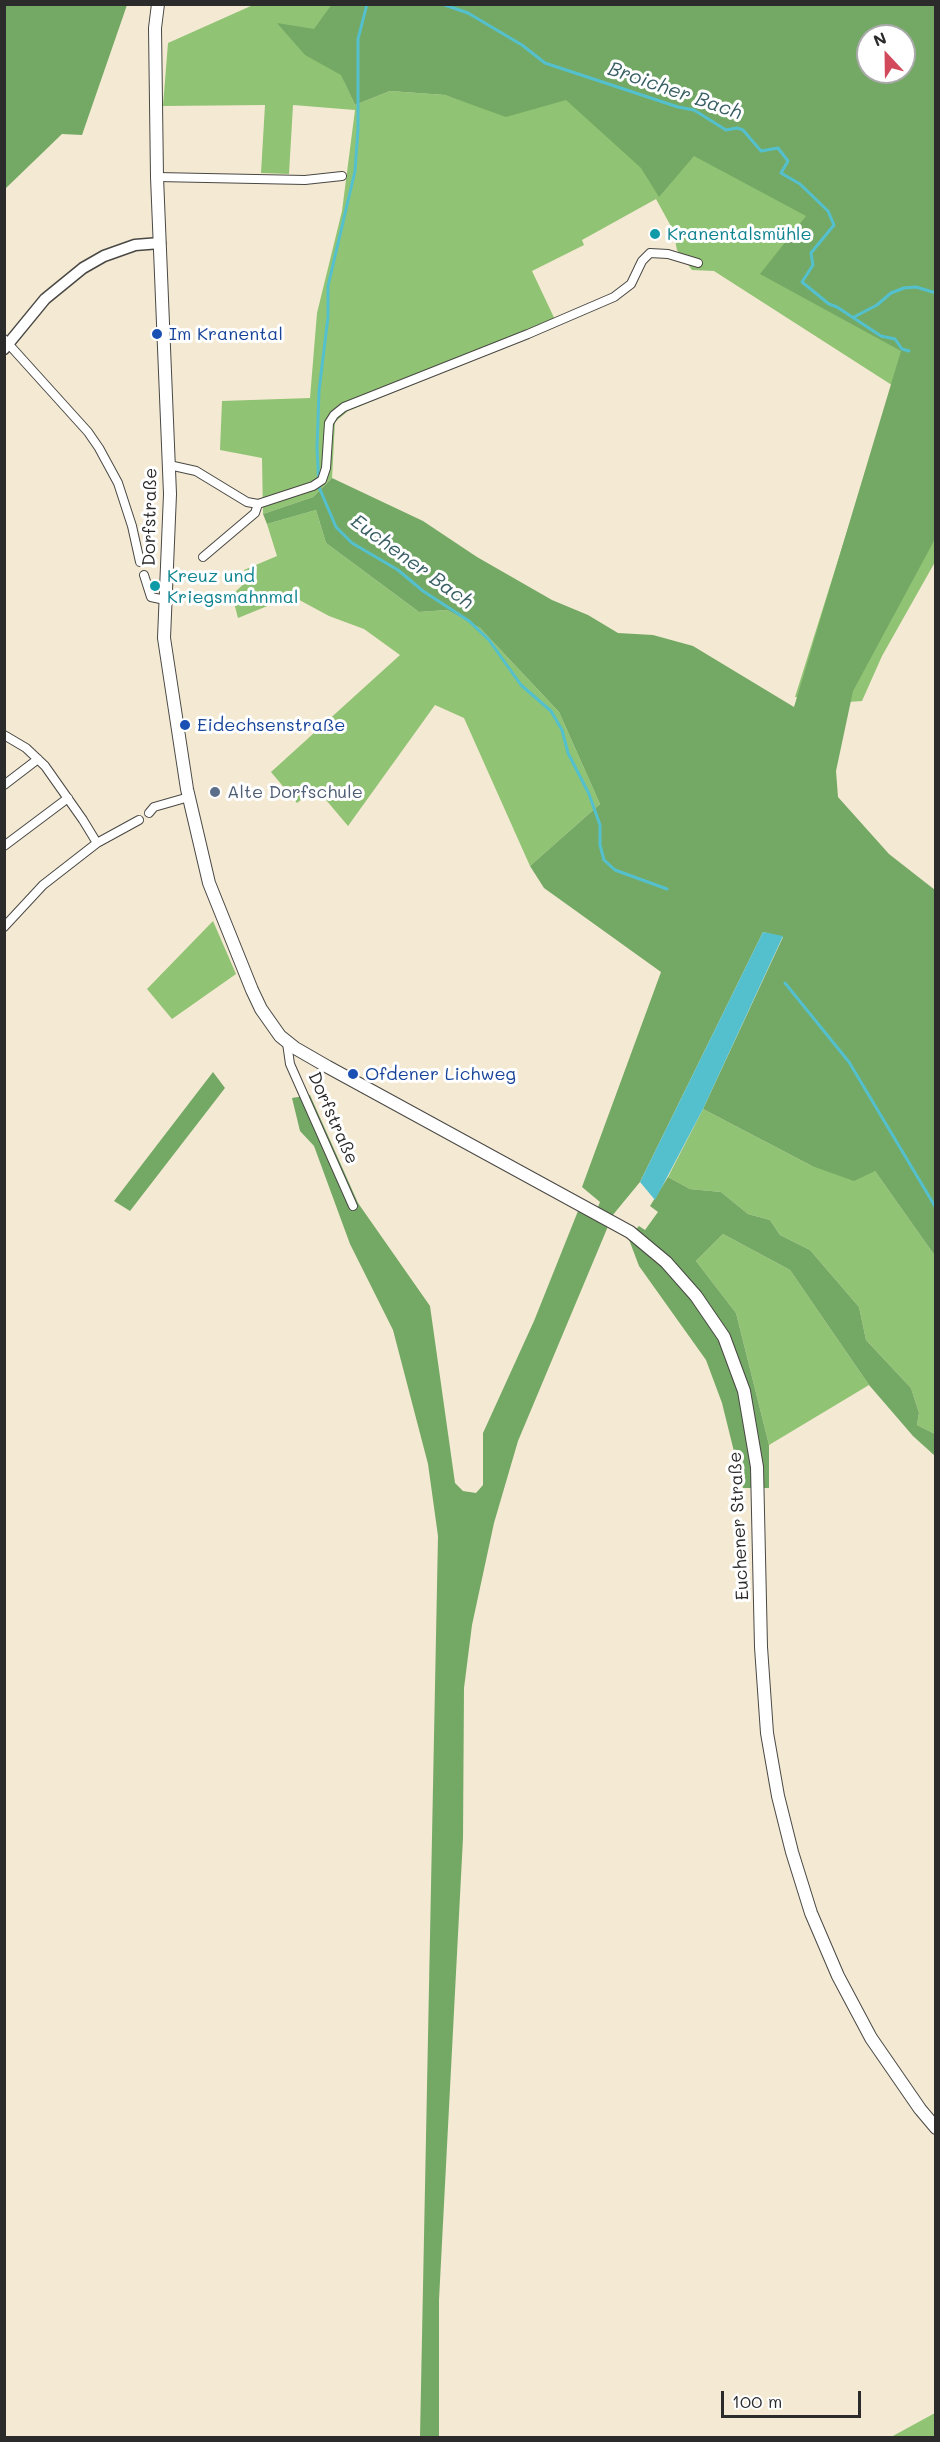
<!DOCTYPE html>
<html>
<head>
<meta charset="utf-8">
<style>
	body { margin:0 }
	#map { position:relative; width:940px; height:2442px; overflow:hidden; background:#f4e9d3; font-family:Mali,sans-serif }
	canvas { display:block }
	.frame { position:absolute; inset:0; border:6px solid #2b2b2b; pointer-events:none }
	.north { position:absolute; left:856px; top:24px; width:60px; height:60px; box-sizing:border-box; background:#fff; border:2px solid #aaa; border-radius:50%; rotate:338deg; font-size:16px; font-weight:700; line-height:24px; text-align:center; color:#2b2b2b }
	.north::after { content:''; display:block; margin:auto; width:21px; height:27px; background:#d1495b; clip-path:polygon(50% 0,100% 100%,50% 72%,0 100%) }
	.scale { position:absolute; left:721px; top:2391px; width:140px; height:27px; box-sizing:border-box; border:3px solid #2b2b2b; border-top:0; padding-left:8px; font-size:18px; line-height:21px; white-space:nowrap; color:#2b2b2b; -webkit-text-stroke:4px #fff; paint-order:stroke }
</style>
</head>
<body>
<div id="map">
<canvas width="940" height="2442"></canvas>
<div class="frame"></div>
<div class="north">N</div>
<div class="scale">100 m</div>
</div>
<script>
const c = document.querySelector('canvas').getContext('2d');
c.lineJoin = 'round';
function fill(path, color) {
  c.fillStyle = color;
  c.fill(path, 'evenodd');
}
function poly(rows) {
  const path = new Path2D();
  for (const r of rows) {
    path.moveTo(r[0], r[1]);
    for (let i = 2; i < r.length; i += 2) path.lineTo(r[i], r[i + 1]);
  }
  return path;
}
function strokePath(path, color, width, dash) {
  c.strokeStyle = color;
  c.lineWidth = width;
  c.lineCap = dash ? 'butt' : 'round';
  c.setLineDash(dash || []);
  c.stroke(path);
}
function drawText(font, color, halo, rows, align = 'center') {
  c.font = font + ' Mali,sans-serif';
  c.lineWidth = 6;
  c.setLineDash([]);
  c.textBaseline = 'middle';
  c.strokeStyle = halo;
  c.fillStyle = color;
  for (const [text, x, y, turn = 0] of rows) {
    c.save();
    c.translate(x, y);
    c.rotate((+turn || 0) * Math.PI / 180);
    c.textAlign = isNaN(turn) ? turn : align;
    if (halo) c.strokeText(text, 0, 0);
    c.fillText(text, 0, 0);
    c.restore();
  }
}
const green = poly([
	[253,5,608,5,935,179,935,562,882,656,862,701,848,702,795,697,873,449,898,389,714,271,692,270,677,250,673,230,656,199,582,240,584,245,532,271,558,326,348,411,335,422,332,478,313,497,263,514,262,458,220,450,222,401,310,398,317,313,342,211,355,110,293,105,289,174,261,173,265,105,163,106,168,43],
	[344,81,462,83,475,105,445,95,390,91,355,105],
	[316,510,326,543,419,612,447,610,480,628,559,712,600,804,530,866,464,718,435,705,348,826,316,788,297,803,271,772,400,655,364,629,329,616,292,596,238,618,232,595,249,579,244,570,277,556,267,524],
	[213,921,236,974,172,1019,147,989],
	[703,1109,812,1166,875,1171,935,1256,935,1434,917,1425,919,1413,911,1388,866,1340,859,1307,810,1250,780,1235,770,1220,748,1214,721,1192,690,1189,668,1177],
	[723,1234,790,1270,869,1385,769,1445,736,1313,696,1261],
	[935,2413,935,2437,891,2437]
]);
const forest = poly([
	[5,4,127,5,82,135,62,134,5,189],
	[332,4,935,5,935,539,853,691,836,771,838,797,889,854,935,890,935,1256,875,1171,854,1181,812,1166,703,1109,783,937,763,932,640,1182,612,1216,598,1207,600,1202,582,1187,661,972,544,888,530,866,600,804,559,712,480,628,447,610,419,612,326,543,316,510,267,524,263,514,313,497,332,478,423,521,477,557,552,600,588,615,618,633,653,635,693,646,794,707,901,351,760,274,806,216,694,156,659,197,641,168,566,100,506,117,445,95,390,91,355,105,341,75,305,55,277,23,314,29],
	[868,36,904,36,904,72,868,72],
	[213,1072,225,1088,130,1211,114,1201],
	[310,1095,358,1203,430,1306,455,1483,463,1491,476,1493,483,1485,483,1433,534,1321,578,1211,609,1224,518,1441,494,1523,472,1625,464,1688,463,1838,439,2300,439,2437,420,2437,438,1536,428,1464,393,1330,350,1244,314,1146,300,1131,292,1098],
	[668,1177,690,1189,721,1192,748,1214,770,1220,780,1235,810,1250,859,1307,866,1340,911,1388,919,1413,917,1425,935,1434,935,1456,913,1436,869,1385,790,1270,723,1234,696,1261,736,1313,769,1445,769,1488,743,1488,722,1403,706,1360,639,1266,628,1237,639,1226,645,1230,658,1212,650,1206]
]);
const water = poly([
	[763,932,783,936,703,1109,655,1200,640,1182]
]);
const stream = poly([
	[367,4,358,39,358,129,355,171,328,286,328,317,319,391,317,448,319,487,336,527,352,543,398,570,423,591,469,621,489,640,521,685,551,711,562,730,568,753,589,794,600,825,600,845,604,860,615,870,667,889],
	[442,4,468,13,522,45,545,63,678,107,694,110,726,130,737,128,743,130,761,151,778,148,788,161,781,173,800,184,828,211,834,225,811,253,813,265,802,282,829,304,837,307,881,336,895,339,902,349,909,351],
	[854,317,877,305,891,293,904,288,916,287,936,293],
	[785,983,849,1062,936,1208]
]);
const minor = poly([
	[157,177,305,180,342,176],
	[4,339,88,432,99,448,118,483,132,526,140,562],
	[169,465,196,471,247,502,258,504,313,486,322,480,326,468,329,423,334,415,344,407,528,334,614,297,631,284,642,261,650,253,668,254,698,263],
	[203,557,255,513,258,504],
	[144,575,151,597,165,600],
	[4,735,26,748,45,766,83,820,97,843],
	[4,785,38,759],
	[149,813,154,807,189,797],
	[4,846,68,798],
	[4,927,43,885,97,843,139,820],
	[287,1043,290,1064,353,1206]
]);
const tertiary = poly([
	[4,349,45,299,83,268,104,256,135,245,160,243]
]);
const secondary = poly([
	[158,4,155,28,157,177,170,494,164,638,187,789,209,883,252,990,261,1009,280,1036,295,1048,328,1067,630,1232,666,1262,696,1296,724,1337,744,1391,757,1467,761,1647,767,1733,778,1796,792,1852,811,1913,838,1976,871,2038,920,2109,936,2128]
]);
const markers = [
	[655,234,6,"#0f9aa8"],
	[157,334,6,"#1a4fb4"],
	[155,586,6,"#0f9aa8"],
	[185,725,6,"#1a4fb4"],
	[215,792,6,"#5c6f8a"],
	[353,1074,6,"#1a4fb4"]
];
const cultureNames = [
	["Kranentalsmühle",667,234],
	["Kreuz und",167,576],
	["Kriegsmahnmal",167,597]
];
const transitNames = [
	["Im Kranental",169,334],
	["Eidechsenstraße",197,725],
	["Ofdener Lichweg",365,1074]
];
const streetNames = [
	["Dorfstraße",150,517,-89],
	["Dorfstraße",333,1118,66],
	["Euchener Straße",739,1526,-93]
];
const serviceNames = [
	["Alte Dorfschule",227,792]
];
const waterNames = [
	["Broicher Bach",675,91,19],
	["Euchener Bach",412,562,36]
];
fill(green, '#90c373');
fill(forest, '#74a965');
fill(water, '#54c0ce');
strokePath(stream, '#54c0ce', 3);
strokePath(minor, '#494844', 10);
strokePath(tertiary, '#494844', 13);
strokePath(secondary, '#494844', 14);
strokePath(minor, '#fff', 8);
strokePath(tertiary, '#fff', 10);
strokePath(secondary, '#fff', 12);
for (const [x, y, r, color] of markers) {
  const dot = new Path2D();
  dot.arc(x, y, r, 0, 2 * Math.PI);
  c.fillStyle = color;
  c.fill(dot);
  strokePath(dot, '#fff', 2);
}
drawText('18px', '#0d838f', '#fff', cultureNames, 'left');
drawText('18px', '#164399', '#fff', transitNames, 'left');
drawText('18px', '#2b2b2b', '#fff', streetNames);
drawText('18px', '#4e5e75', '#fff', serviceNames, 'left');
drawText('italic 20px', '#395f64', '#fff', waterNames);
</script>
</body>
</html>
